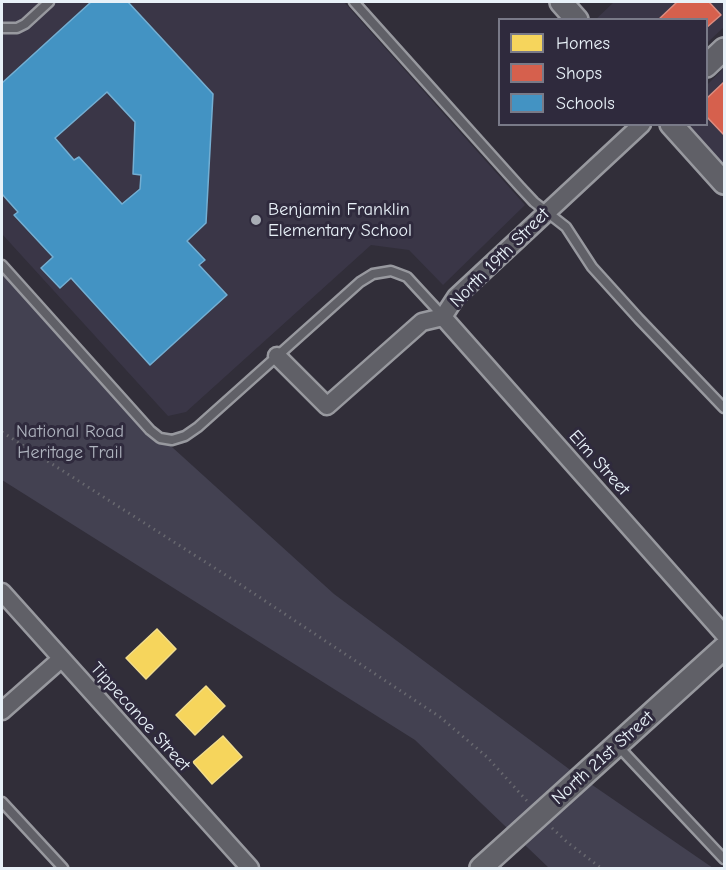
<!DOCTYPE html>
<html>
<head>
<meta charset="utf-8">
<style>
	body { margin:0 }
	#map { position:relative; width:726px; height:870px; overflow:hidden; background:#312e39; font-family:"Comic Neue",sans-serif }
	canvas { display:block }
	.frame { position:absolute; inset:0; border:3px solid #e8f1f8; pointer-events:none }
	.legend { position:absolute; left:498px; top:18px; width:210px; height:108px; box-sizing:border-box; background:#2f2a3d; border:2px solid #797a88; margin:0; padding:8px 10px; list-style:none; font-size:18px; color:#e8f1f8 }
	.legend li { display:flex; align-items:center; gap:12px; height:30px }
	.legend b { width:30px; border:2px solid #797a88 }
</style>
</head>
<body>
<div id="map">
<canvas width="726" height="870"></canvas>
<div class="frame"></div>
<ul class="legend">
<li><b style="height:16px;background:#f6d55c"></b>Homes</li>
<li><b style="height:16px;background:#d6604d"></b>Shops</li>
<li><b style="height:16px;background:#4393c3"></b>Schools</li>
</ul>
</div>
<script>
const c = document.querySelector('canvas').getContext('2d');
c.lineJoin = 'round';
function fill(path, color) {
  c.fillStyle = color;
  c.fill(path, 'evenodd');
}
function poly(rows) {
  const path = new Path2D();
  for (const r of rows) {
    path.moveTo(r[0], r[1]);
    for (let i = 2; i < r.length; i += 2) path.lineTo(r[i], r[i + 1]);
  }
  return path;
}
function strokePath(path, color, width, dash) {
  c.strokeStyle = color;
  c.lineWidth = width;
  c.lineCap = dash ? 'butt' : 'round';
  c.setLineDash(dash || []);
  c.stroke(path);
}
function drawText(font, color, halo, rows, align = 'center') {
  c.font = font + ' "Comic Neue",sans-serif';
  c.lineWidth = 6;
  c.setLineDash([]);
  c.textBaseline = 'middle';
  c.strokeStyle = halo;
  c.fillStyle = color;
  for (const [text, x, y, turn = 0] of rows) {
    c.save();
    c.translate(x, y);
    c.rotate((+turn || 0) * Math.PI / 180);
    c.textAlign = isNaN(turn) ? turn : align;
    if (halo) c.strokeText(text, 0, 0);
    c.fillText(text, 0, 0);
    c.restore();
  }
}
const built = poly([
	[2,2,344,2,525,205,443,285,409,250,371,245,186,412,168,416,2,234],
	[614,2,724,2,724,27,707,43,706,20,595,20],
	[724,68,724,165,688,125,706,124,707,85]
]);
const green = poly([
	[2,265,140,418,334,594,569,769,713,868,549,868,415,740,2,480]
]);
const homes = poly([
	[157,629,176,649,146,679,126,658,157,629],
	[206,686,225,706,195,735,176,715,206,686],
	[223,736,242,757,212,784,193,762,223,736]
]);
const shops = poly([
	[677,2,709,2,721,15,706,28,706,20,658,20,677,2],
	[724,82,724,135,706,116,706,99,724,82]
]);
const schools = poly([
	[91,2,128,2,213,94,206,223,187,241,205,260,199,265,227,295,150,365,71,278,60,288,41,268,53,257,14,215,18,212,2,194,2,83,91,2],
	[107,92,135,122,133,174,141,175,140,189,122,204,79,157,74,160,55,138,107,92]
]);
const path = poly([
	[2,432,235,581,440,717,487,757,527,801],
	[552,828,567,842,601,868]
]);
const service = poly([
	[354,2,520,187,534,202,566,227,592,267,639,319,724,408],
	[2,28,17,28,25,24,49,2],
	[2,265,150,430,160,438,172,440,185,436,198,427,360,282,373,274,391,271,407,277,443,316],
	[617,745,724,859],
	[2,802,63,868]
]);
const minor = poly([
	[443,317,724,634],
	[277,356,327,406,422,322,443,317,456,297,642,124],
	[2,592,250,868],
	[2,711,61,659]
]);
const tertiary = poly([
	[561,2,577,20],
	[706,66,724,49],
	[671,124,724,183],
	[481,868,724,648]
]);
const markers = [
	[256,220,6,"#a8adb5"]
];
const poiNames = [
	["Benjamin Franklin",268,210],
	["Elementary School",268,231]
];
const streetNames = [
	["North 19th Street",500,258,-45],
	["Elm Street",599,463,48],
	["Tippecanoe Street",140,717,48],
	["North 21st Street",603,758,-42]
];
const parkNames = [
	["National Road",70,432],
	["Heritage Trail",70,453]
];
fill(built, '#3a3647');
fill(green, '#434151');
fill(homes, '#f6d55c');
strokePath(homes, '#f2dd8b', 1.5);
fill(shops, '#d6604d');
strokePath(shops, '#db8c80', 1.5);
fill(schools, '#4393c3');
strokePath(schools, '#74afd3', 1.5);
strokePath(service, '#98999f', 13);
strokePath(minor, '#98999f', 21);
strokePath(tertiary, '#98999f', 26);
strokePath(path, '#68686f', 3, [1.5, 4.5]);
strokePath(service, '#606067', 8);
strokePath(minor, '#606067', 16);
strokePath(tertiary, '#606067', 21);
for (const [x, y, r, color] of markers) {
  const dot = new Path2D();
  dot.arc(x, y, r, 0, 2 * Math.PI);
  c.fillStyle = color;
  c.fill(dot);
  strokePath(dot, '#2f2a3d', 2);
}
drawText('18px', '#e8f1f8', '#2f2a3d', poiNames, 'left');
drawText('18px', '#e8f1f8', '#2f2a3d', streetNames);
drawText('18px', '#afb4bf', '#2f2a3d', parkNames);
</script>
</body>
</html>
